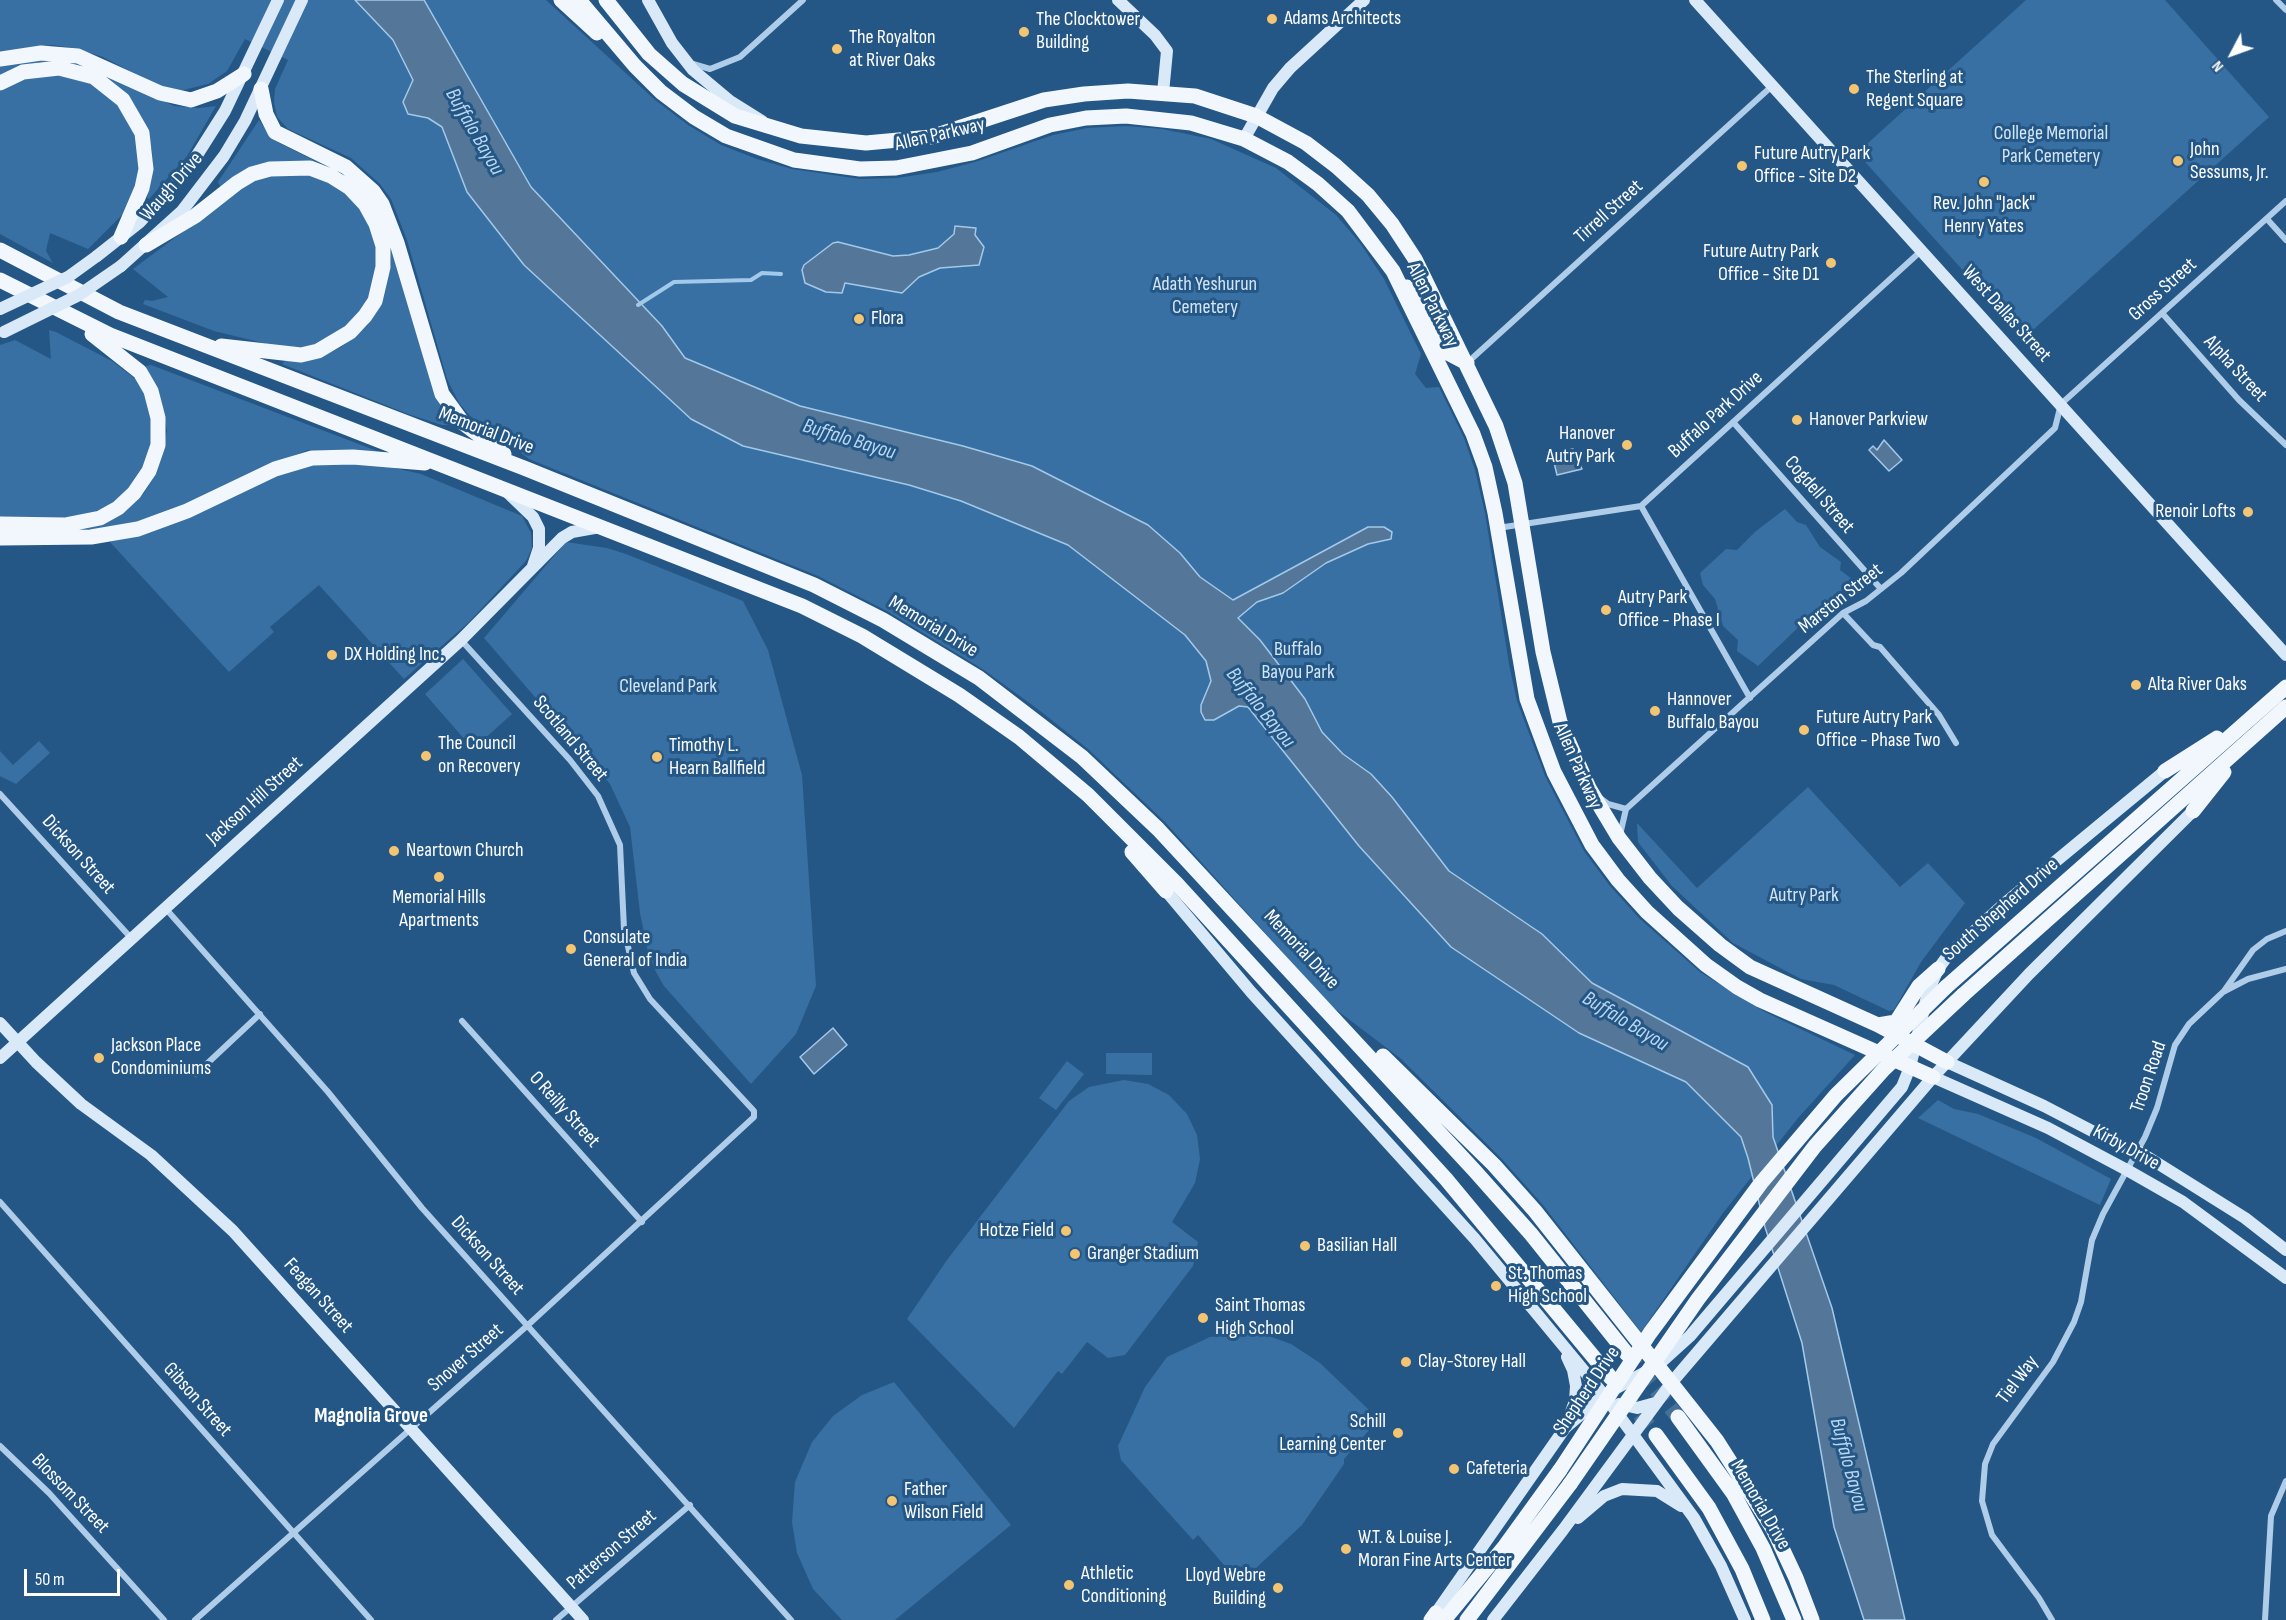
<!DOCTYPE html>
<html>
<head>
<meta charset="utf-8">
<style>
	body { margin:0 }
	#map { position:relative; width:2286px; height:1620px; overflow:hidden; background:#245786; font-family:"Sofia Sans Condensed",sans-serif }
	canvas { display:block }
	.north { position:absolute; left:2202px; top:24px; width:60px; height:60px; -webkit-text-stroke:4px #245786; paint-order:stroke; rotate:229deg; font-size:16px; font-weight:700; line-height:24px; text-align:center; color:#fff }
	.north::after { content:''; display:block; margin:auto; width:21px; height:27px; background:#fff; clip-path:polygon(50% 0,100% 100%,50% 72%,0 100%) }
	.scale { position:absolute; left:24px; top:1569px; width:96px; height:27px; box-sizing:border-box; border:3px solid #fff; border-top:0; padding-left:8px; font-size:18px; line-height:21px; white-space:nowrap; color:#fff; -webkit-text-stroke:4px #245786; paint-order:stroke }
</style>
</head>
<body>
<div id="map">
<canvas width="2286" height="1620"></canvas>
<div class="north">N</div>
<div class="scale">50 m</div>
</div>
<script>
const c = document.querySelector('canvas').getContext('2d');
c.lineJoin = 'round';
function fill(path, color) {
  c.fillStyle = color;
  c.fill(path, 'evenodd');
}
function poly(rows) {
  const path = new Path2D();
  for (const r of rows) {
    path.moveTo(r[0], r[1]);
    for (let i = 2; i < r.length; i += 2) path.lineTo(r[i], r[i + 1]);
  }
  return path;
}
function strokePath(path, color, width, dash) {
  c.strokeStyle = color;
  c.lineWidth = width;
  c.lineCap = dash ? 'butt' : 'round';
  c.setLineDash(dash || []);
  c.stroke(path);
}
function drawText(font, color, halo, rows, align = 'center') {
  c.font = font + ' "Sofia Sans Condensed",sans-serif';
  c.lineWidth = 6;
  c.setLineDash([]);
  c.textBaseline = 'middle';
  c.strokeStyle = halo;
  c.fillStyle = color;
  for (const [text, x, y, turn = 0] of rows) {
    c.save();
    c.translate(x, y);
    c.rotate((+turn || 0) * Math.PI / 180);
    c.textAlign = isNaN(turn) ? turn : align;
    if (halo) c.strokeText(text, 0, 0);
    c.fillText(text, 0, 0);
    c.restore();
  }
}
const green = poly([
	[0,0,546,0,654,99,688,125,721,145,757,159,792,169,860,179,897,178,937,172,975,162,1053,135,1087,128,1126,126,1162,129,1211,139,1276,168,1336,215,1360,243,1384,279,1421,354,1415,374,1426,388,1439,387,1464,438,1475,470,1485,513,1509,664,1517,701,1545,776,1584,851,1610,886,1640,919,1700,972,1765,1012,1855,1055,1798,1118,1723,1213,1641,1332,1543,1205,1501,1158,1400,1058,1330,1005,1165,822,1088,749,1039,710,984,670,887,611,818,576,529,459,470,416,459,403,447,379,407,240,391,199,380,184,351,158,288,129,277,117,274,102,275,89,288,60,245,39,227,71,208,84,179,91,159,86,103,57,74,48,52,45,0,51],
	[2026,0,2165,0,2269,117,2024,338,1857,153],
	[38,59,69,60,91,66,174,106,199,108,216,106,187,156,149,199,147,198,153,168,152,150,144,123,129,98,100,75,67,63,40,62,19,67,0,77,0,65],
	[49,73,90,83,119,103,136,133,140,175,128,209,88,249,50,233,46,251,53,263,0,234,0,91,24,77],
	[259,120,269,135,279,143,350,178,380,210,454,425,442,425,408,414,282,364,285,361,304,360,327,354,341,347,367,326,383,297,391,263,389,250,380,220,316,165,221,188,218,182],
	[287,173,316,176,339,187,359,207,372,230,378,255,374,286,357,319,316,346,288,349,214,331,143,304,145,300,152,301,168,297,133,269,248,183,266,175],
	[49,330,56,332,112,361,138,381,151,409,152,450,140,477,129,490,104,509,66,518,0,518,0,345,15,340,51,359],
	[151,365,385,454,354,450,308,450,248,474,170,512,129,524,86,531,0,529,127,508,144,493,156,474,167,431,161,400,147,373,146,366],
	[327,461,386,466,421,474,522,516,531,533,532,548,526,561,468,623,404,679,319,585,270,627,274,632,229,672,110,542,152,532,268,477],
	[1785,509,1797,522,1806,525,1820,547,1841,562,1840,570,1852,579,1845,593,1807,619,1758,666,1737,651,1738,640,1723,626,1715,599,1703,585,1700,573,1726,549,1737,550,1756,531],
	[566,542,607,548,626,554,743,601,768,650,802,775,816,986,796,1034,751,1084,664,986,656,972,648,952,640,913,630,827,610,784,484,638],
	[463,659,512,714,473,749,425,694],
	[39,741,50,753,16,784,0,776,0,751,13,765],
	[1808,787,1900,887,1928,863,1965,903,1921,962,1894,1010,1889,1011,1834,985,1801,979,1733,943,1672,886,1638,842,1637,823,1697,888],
	[1106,1053,1152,1053,1152,1075,1106,1074],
	[1067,1061,1084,1074,1056,1110,1039,1098],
	[1124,1080,1148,1084,1169,1095,1187,1114,1197,1135,1200,1159,1195,1183,1172,1222,1198,1242,1193,1266,1125,1355,1108,1358,1087,1342,1062,1374,1058,1371,1014,1428,907,1319,947,1260,1069,1101,1089,1087],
	[1938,1100,1954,1109,1978,1114,2036,1138,2111,1179,2100,1205,1918,1118],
	[1258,1332,1291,1344,1320,1363,1368,1409,1370,1429,1344,1459,1344,1464,1302,1525,1256,1568,1224,1565,1198,1535,1193,1540,1121,1460,1118,1446,1145,1387,1167,1357,1210,1337],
	[894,1382,1011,1525,895,1620,842,1620,813,1589,797,1553,792,1522,795,1482,812,1442,833,1416,862,1395]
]);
const water = poly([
	[355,0,424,0,531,187,662,326,685,358,800,406,963,446,1032,466,1148,525,1180,553,1200,577,1233,600,1368,527,1384,527,1392,532,1391,539,1368,544,1326,563,1283,593,1257,602,1238,618,1260,640,1305,699,1322,732,1343,754,1371,774,1392,797,1449,871,1542,934,1592,983,1748,1067,1772,1105,1773,1137,1832,1308,1905,1620,1864,1620,1834,1527,1802,1343,1765,1227,1748,1158,1741,1137,1686,1082,1579,1033,1451,947,1359,846,1248,707,1239,706,1214,720,1205,720,1201,712,1201,705,1211,681,1206,661,1185,635,1068,545,961,501,909,485,743,446,691,419,524,265,467,192,442,127,428,118,408,114,403,102,413,80,393,40,355,0],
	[955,226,976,228,975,235,984,247,979,265,940,268,919,277,902,293,845,283,842,293,826,292,805,283,802,270,804,265,833,243,838,242,893,256,909,255,938,248,954,234,955,226],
	[1884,440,1902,460,1889,471,1869,450,1873,446,1877,450,1884,440],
	[1573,449,1582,469,1557,475,1552,454,1573,449],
	[833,1028,847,1045,814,1074,800,1057,833,1028]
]);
const stream = poly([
	[638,305,674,282,751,280,762,273,781,274]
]);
const primaryTunnel = poly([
	[1627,1354,1678,1417],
	[1611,1378,1656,1435]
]);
const street = poly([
	[2276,0,2286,10],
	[693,64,710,69,740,57,803,0],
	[2267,219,2286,240],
	[2162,313,2239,400,2286,445],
	[1467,363,1772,86],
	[1733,422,1881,589],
	[1641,506,1750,698],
	[1498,528,1641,506,1921,251],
	[1843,613,1873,645,1880,647,1939,715,1956,743],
	[0,794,132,939],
	[1600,798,1608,804,1626,809],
	[1626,809,1843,613,1866,601,1901,573,2055,428,2061,404,2286,201],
	[1620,835,1626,809],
	[166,909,328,1092,422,1208,791,1620],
	[2224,991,2253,950,2267,939,2286,931],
	[462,1021,642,1222],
	[196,1074,260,1014],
	[0,1202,371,1620],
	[0,1446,49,1493,164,1620],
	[195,1620,528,1325,754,1117,754,1111,650,999,634,973,624,929,620,845,598,796,570,760,461,640],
	[556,1620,690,1505],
	[2052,1620,2039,1598,1992,1535,1982,1501,1985,1464,1993,1444,2053,1362,2074,1322,2081,1302,2092,1240,2103,1214,2145,1137,2157,1108,2175,1045,2189,1024,2223,992,2248,979,2286,969],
	[2265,1620,2271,1516,2286,1481]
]);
const secondary = poly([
	[648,0,672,43,693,70,730,101,762,121],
	[1118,0,1155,35,1167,51,1163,93],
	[1695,0,2286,655],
	[1244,139,1273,88,1290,68,1364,0],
	[97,256,140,222,187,171,225,111,278,0],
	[121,266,182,211,224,156,245,121,302,0],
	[507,492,533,517,539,529,539,548,533,566],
	[1166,891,1251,992,1475,1239,1604,1395,1694,1518,1721,1566,1745,1620],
	[0,1023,36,1062,81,1104,151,1155,233,1231,583,1620],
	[0,1058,461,640,562,538,572,532,600,527],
	[1947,1062,2044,1106,2121,1146,2138,1151,2245,1218,2286,1250],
	[1933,1077,2048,1128,2127,1170,2183,1202,2286,1278],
	[1567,1357,1573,1370,1576,1386,1575,1401,1567,1423],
	[1619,1404,1637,1408,1655,1403],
	[1578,1518,1604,1496,1622,1489,1657,1491,1681,1506],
	[1436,1613,1565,1428,1604,1395,1658,1365,1690,1336,1902,1087,1910,1067,1928,992,1938,969,1949,954,2004,904,2165,771],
	[1493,1620,1563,1530,1672,1382,1933,1077,2029,974,2193,811]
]);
const primary = poly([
	[561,0,597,33],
	[579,0,635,66,661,92,694,117,726,136,794,160,860,169,896,168,972,153,1050,125,1086,118,1126,116,1191,123,1244,139,1288,162,1318,184,1348,211,1393,271,1473,434,1485,467,1495,513,1527,699,1554,772,1592,845,1618,880,1647,912,1706,965,1737,987,1760,1000,1933,1077],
	[606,0,649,54,683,84,735,116,801,136,866,143,931,137,1044,100,1084,94,1128,91,1195,96,1256,116,1306,143,1336,166,1368,195,1392,224,1415,259,1496,426,1515,483,1543,652,1560,722,1589,788,1619,838,1650,878,1678,908,1720,945,1750,967,1878,1025,1947,1062],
	[0,59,41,53,78,56,160,93,191,100,217,91,244,74],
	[0,83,23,72,59,68,94,77,123,100,142,133,146,169,142,188,121,237],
	[261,89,266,114,275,132,346,167,373,191,382,204,397,243,442,394,463,423,504,454],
	[146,245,195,216,237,183,252,174,270,169,310,168,331,176,350,188,365,204,376,224,383,246,383,267,375,301,365,316,350,332,318,351,301,355,221,346],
	[0,250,119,312,524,468,814,585,883,620,979,678,1082,757,1158,829,1474,1170,1531,1234,1627,1354],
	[0,280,110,335,802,606,862,636,959,695,1019,737,1088,795,1177,884,1446,1179,1611,1378],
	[1407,287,1427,310,1448,353,1467,363],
	[0,524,65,525,100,518,118,508,134,493,149,471,158,445,158,418,151,391,140,372,92,334],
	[0,538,91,537,138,529,187,511,275,469,312,458,353,457,425,463],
	[2165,771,2217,738],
	[2193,811,2224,772],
	[1132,852,1166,891],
	[1946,987,2286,687],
	[1963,995,2286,707],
	[1878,1025,1896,1022,1919,986,1938,969],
	[1383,1056,1494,1165,1535,1211,1717,1441,1773,1529,1796,1578,1812,1620],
	[1678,1417,1733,1493,1763,1548,1794,1620],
	[1656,1435,1709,1508,1742,1569,1763,1620],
	[1431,1620,1436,1613],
	[1444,1620,1505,1546,1560,1470],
	[1467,1620,1570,1484]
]);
const secondaryBridge = poly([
	[0,309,68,277,97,256],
	[4,332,79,295,121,266]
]);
const primaryBridge = poly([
	[1560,1470,1650,1333,1761,1183,1836,1095,1946,987],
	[1570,1484,1698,1299,1815,1146,1884,1069,1963,995]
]);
const markers = [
	[1272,19,6,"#f3c472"],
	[1024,32,6,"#f3c472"],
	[837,49,6,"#f3c472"],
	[1854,89,6,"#f3c472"],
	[2178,161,6,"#f3c472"],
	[1742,166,6,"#f3c472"],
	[1984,182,6,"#f3c472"],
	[1831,263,6,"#f3c472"],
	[859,319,6,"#f3c472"],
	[1797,420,6,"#f3c472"],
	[1627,445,6,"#f3c472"],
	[2248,512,6,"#f3c472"],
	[1606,610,6,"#f3c472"],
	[332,655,6,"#f3c472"],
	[2136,685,6,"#f3c472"],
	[1655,711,6,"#f3c472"],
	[1804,730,6,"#f3c472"],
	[426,756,6,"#f3c472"],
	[657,757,6,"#f3c472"],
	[394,851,6,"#f3c472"],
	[439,877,6,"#f3c472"],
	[571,949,6,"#f3c472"],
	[99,1058,6,"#f3c472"],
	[1066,1231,6,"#f3c472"],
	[1305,1246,6,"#f3c472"],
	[1075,1254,6,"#f3c472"],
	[1496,1286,6,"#f3c472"],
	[1203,1318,6,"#f3c472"],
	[1406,1362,6,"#f3c472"],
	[1398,1433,6,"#f3c472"],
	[1454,1469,6,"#f3c472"],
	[892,1501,6,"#f3c472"],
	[1346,1549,6,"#f3c472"],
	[1069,1585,6,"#f3c472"],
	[1278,1588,6,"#f3c472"]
];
const poiNames = [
	["Adams Architects",1284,19],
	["The Clocktower",1036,20],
	["Building",1036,43],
	["The Royalton",849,38],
	["at River Oaks",849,61],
	["The Sterling at",1866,78],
	["Regent Square",1866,101],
	["John",2190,150],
	["Sessums, Jr.",2190,173],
	["Future Autry Park",1754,154],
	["Office - Site D2",1754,177],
	["Rev. John \"Jack\"",1984,204,"center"],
	["Henry Yates",1984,227,"center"],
	["Future Autry Park",1819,252,"right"],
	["Office - Site D1",1819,275,"right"],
	["Flora",871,319],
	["Hanover Parkview",1809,420],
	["Hanover",1615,434,"right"],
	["Autry Park",1615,457,"right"],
	["Renoir Lofts",2236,512,"right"],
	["Autry Park",1618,598],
	["Office - Phase I",1618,621],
	["DX Holding Inc.",344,655],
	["Alta River Oaks",2148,685],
	["Hannover",1667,700],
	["Buffalo Bayou",1667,723],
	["Future Autry Park",1816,718],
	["Office - Phase Two",1816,741],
	["The Council",438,744],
	["on Recovery",438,767],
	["Timothy L.",669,746],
	["Hearn Ballfield",669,769],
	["Neartown Church",406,851],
	["Memorial Hills",439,898,"center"],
	["Apartments",439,921,"center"],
	["Consulate",583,938],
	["General of India",583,961],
	["Jackson Place",111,1046],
	["Condominiums",111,1069],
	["Hotze Field",1054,1231,"right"],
	["Basilian Hall",1317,1246],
	["Granger Stadium",1087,1254],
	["St. Thomas",1508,1274],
	["High School",1508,1297],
	["Saint Thomas",1215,1306],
	["High School",1215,1329],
	["Clay-Storey Hall",1418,1362],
	["Schill",1386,1422,"right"],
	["Learning Center",1386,1445,"right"],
	["Cafeteria",1466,1469],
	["Father",904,1490],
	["Wilson Field",904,1513],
	["W.T. & Louise J.",1358,1538],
	["Moran Fine Arts Center",1358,1561],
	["Athletic",1081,1574],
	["Conditioning",1081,1597],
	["Lloyd Webre",1266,1576,"right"],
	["Building",1266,1599,"right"]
];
const parkNames = [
	["College Memorial",2051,134],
	["Park Cemetery",2051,157],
	["Adath Yeshurun",1205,285],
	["Cemetery",1205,308],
	["Buffalo",1298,650],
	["Bayou Park",1298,673],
	["Cleveland Park",668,687],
	["Autry Park",1804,896]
];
const streetNames = [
	["Allen Parkway",940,135,-13],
	["Waugh Drive",172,187,-49],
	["Tirrell Street",1609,212,-42],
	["Gross Street",2163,290,-42],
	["Allen Parkway",1432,305,63],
	["West Dallas Street",2006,314,48],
	["Alpha Street",2235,369,47],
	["Buffalo Park Drive",1716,415,-42],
	["Memorial Drive",486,431,21],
	["Cogdell Street",1819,495,49],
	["Marston Street",1841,599,-38],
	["Memorial Drive",933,627,31],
	["Scotland Street",570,739,50],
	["Allen Parkway",1577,766,66],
	["Jackson Hill Street",255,801,-42],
	["Dickson Street",78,855,48],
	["South Shepherd Drive",2001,910,-41],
	["Memorial Drive",1301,950,47],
	["Troon Road",2149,1077,-71],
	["O Reilly Street",564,1110,48],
	["Kirby Drive",2126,1148,29],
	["Dickson Street",487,1256,48],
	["Feagan Street",318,1296,48],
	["Snover Street",466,1358,-41],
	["Tiel Way",2018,1380,-53],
	["Shepherd Drive",1587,1391,-56],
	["Gibson Street",197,1400,48],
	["Blossom Street",70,1494,46],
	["Memorial Drive",1760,1505,60],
	["Patterson Street",612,1550,-41]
];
const waterNames = [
	["Buffalo Bayou",474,132,60],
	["Buffalo Bayou",849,440,17],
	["Buffalo Bayou",1260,708,51],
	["Buffalo Bayou",1625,1022,31],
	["Buffalo Bayou",1848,1465,75]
];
const neighbourhoodNames = [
	["Magnolia Grove",371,1417]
];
fill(green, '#3870a3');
fill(water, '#547799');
strokePath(water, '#a3c9ea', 1.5);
strokePath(stream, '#a3c9ea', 4);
strokePath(primaryTunnel, '#457098', 15, [15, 8]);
strokePath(street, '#afcde9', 6);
strokePath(secondary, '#d9e9f7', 12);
strokePath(primary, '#f2f7fe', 15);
strokePath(secondaryBridge, '#d9e9f7', 12);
strokePath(primaryBridge, '#f2f7fe', 15);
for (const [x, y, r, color] of markers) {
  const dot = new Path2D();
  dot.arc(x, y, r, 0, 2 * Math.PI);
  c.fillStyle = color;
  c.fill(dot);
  strokePath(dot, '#245786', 2);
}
drawText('20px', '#fff', '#245786', poiNames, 'left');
drawText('20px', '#d3e6f7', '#245786', parkNames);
drawText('20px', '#fff', '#245786', streetNames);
drawText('italic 21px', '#bad7f0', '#245786', waterNames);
drawText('bold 21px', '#fff', '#245786', neighbourhoodNames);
</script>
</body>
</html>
